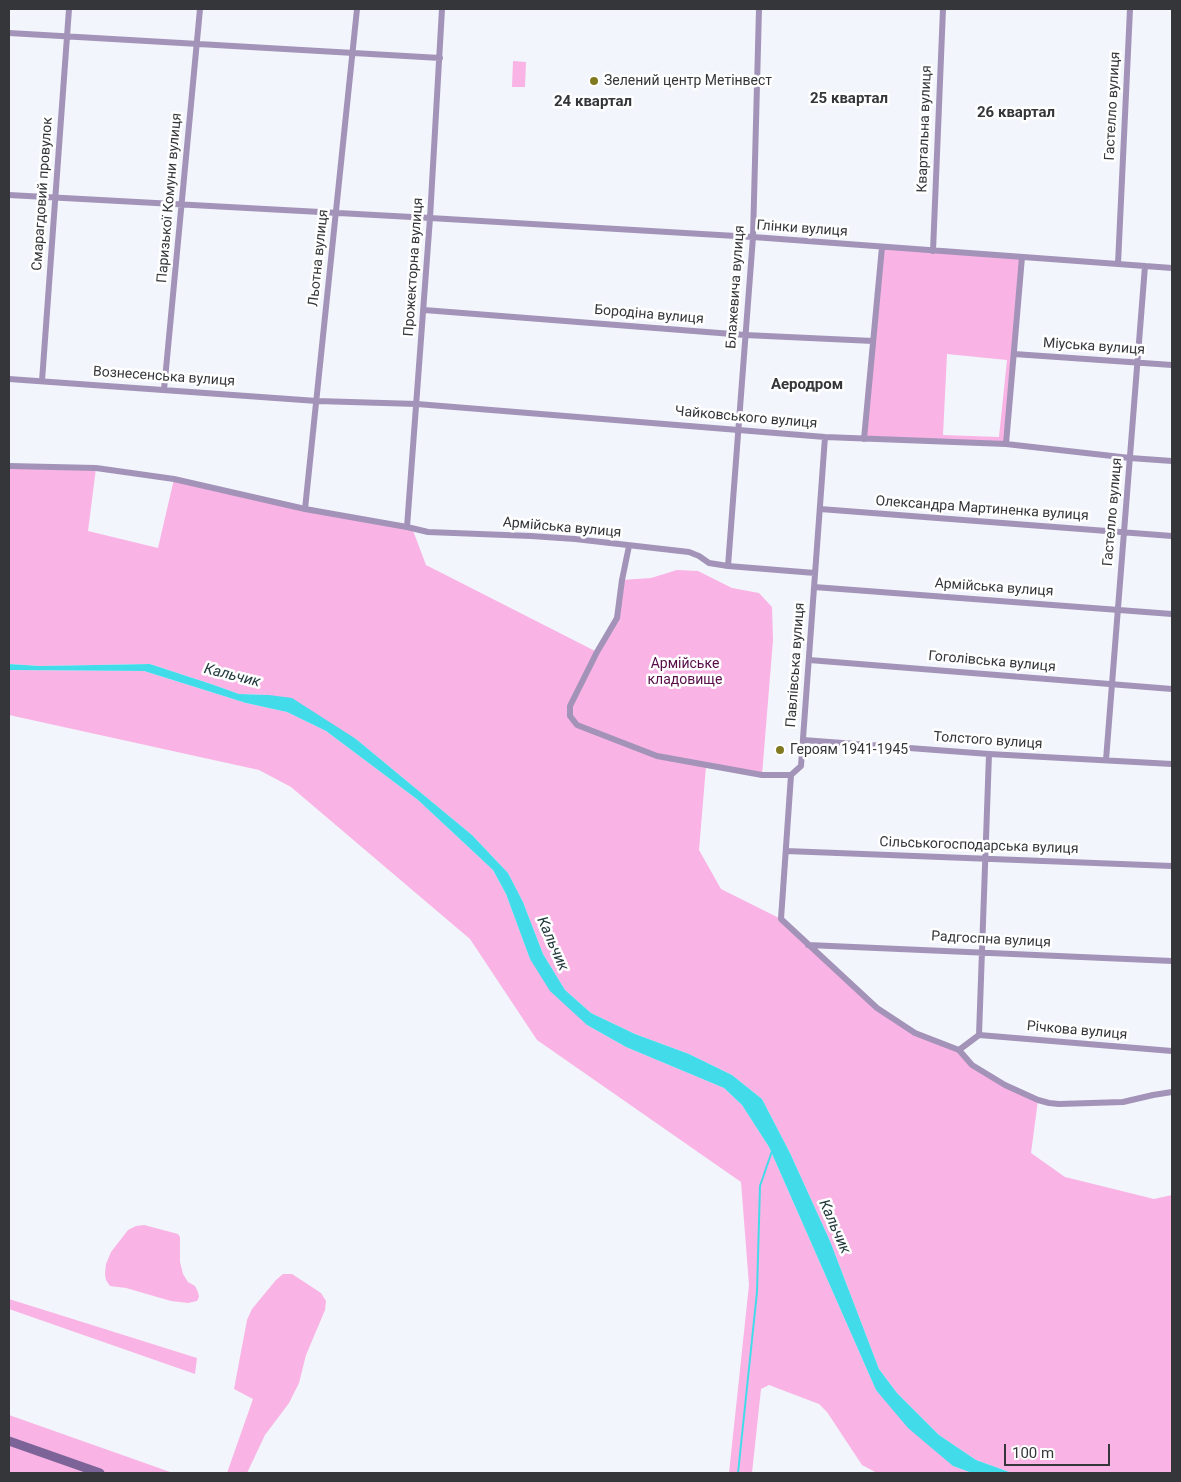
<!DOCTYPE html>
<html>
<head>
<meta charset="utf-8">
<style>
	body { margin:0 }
	#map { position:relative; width:1181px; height:1482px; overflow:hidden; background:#f2f5fc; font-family:Roboto,sans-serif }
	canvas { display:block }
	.frame { position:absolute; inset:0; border:10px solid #353639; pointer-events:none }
	.scale { position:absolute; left:1004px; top:1444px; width:106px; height:22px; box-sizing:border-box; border:2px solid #353639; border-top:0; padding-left:6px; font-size:15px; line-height:18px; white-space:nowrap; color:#353639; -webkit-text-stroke:4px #fff; paint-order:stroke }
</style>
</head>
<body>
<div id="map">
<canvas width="1181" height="1482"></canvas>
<div class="frame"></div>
<div class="scale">100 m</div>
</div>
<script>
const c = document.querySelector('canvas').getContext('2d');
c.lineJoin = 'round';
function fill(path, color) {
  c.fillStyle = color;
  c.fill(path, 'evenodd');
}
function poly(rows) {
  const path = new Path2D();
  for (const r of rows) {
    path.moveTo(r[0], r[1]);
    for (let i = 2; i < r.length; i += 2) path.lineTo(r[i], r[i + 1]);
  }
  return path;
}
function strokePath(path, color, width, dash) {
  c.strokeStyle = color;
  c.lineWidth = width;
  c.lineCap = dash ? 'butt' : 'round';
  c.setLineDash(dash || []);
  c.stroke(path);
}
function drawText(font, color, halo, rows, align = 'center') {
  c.font = font + ' Roboto,sans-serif';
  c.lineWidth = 5;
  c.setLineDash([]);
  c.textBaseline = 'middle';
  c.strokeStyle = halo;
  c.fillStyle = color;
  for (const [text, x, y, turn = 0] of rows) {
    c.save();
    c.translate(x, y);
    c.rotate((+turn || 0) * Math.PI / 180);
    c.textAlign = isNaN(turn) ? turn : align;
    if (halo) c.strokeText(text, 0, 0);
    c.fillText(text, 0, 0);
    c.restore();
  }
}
const green = poly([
	[513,61,526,62,525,87,512,87],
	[884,249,1020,259,1004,442,866,436],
	[947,354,1007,360,999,437,943,435],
	[9,466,96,468,88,531,158,548,174,479,412,528,426,565,597,652,617,618,622,580,651,578,677,570,698,571,732,588,759,593,772,607,773,640,762,775,706,766,699,850,721,889,781,919,877,1008,915,1033,959,1050,972,1066,1038,1100,1031,1153,1065,1177,1154,1199,1172,1195,1172,1473,1012,1473,976,1460,939,1435,897,1393,879,1369,830,1241,790,1153,762,1099,732,1075,689,1054,635,1034,591,1013,565,990,543,954,523,902,508,873,472,835,356,739,269,695,239,694,214,685,150,664,40,666,9,664],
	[9,670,144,671,246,703,287,712,326,731,418,800,493,870,506,894,530,959,587,1025,626,1047,724,1088,742,1105,769,1147,876,1390,953,1466,972,1473,877,1473,862,1465,827,1412,819,1404,769,1385,761,1389,752,1473,729,1473,749,1285,741,1182,537,1040,470,939,291,787,259,770,9,715],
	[144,1225,178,1234,180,1237,180,1262,183,1274,188,1282,195,1286,198,1292,199,1297,197,1301,188,1303,171,1301,126,1288,110,1286,106,1280,105,1274,106,1264,111,1252,128,1230,136,1226],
	[283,1274,292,1274,321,1293,326,1301,325,1310,306,1355,299,1383,289,1403,265,1435,247,1473,227,1473,253,1399,234,1389,247,1320,252,1309,276,1280],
	[9,1299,197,1358,195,1374,9,1309],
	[9,1415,173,1473,9,1473]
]);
const water = poly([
	[9,664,40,666,150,664,214,685,239,694,269,695,292,698,356,739,472,835,508,873,523,902,543,954,565,990,591,1013,635,1034,689,1054,732,1075,762,1099,790,1153,830,1241,879,1369,897,1393,939,1435,976,1460,1012,1473,972,1473,953,1466,908,1428,876,1390,769,1147,742,1105,724,1088,626,1047,587,1025,550,991,530,959,506,894,493,870,418,800,326,731,287,712,246,703,144,671,9,670]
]);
const stream = poly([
	[738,1473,757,1292,760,1186,772,1151]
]);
const minor = poly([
	[9,33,440,58],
	[9,195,430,218,753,237,1172,268],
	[933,251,943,9],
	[1118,264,1130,9],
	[424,310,745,335,873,341],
	[1014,354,1172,365],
	[9,379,317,401,417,404,825,437,1006,444,1130,458,1172,461],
	[42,381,69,9],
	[164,390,200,9],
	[825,437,801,766,791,775,781,919,877,1008,915,1033,959,1050,972,1065,1005,1085,1038,1100,1049,1103,1059,1104,1123,1102,1153,1095,1172,1092],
	[864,439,882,247],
	[1006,444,1022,257],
	[9,466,96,468,174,479,305,509,407,527,428,532,531,536,575,539,689,552,699,556,709,563,728,566,815,573],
	[305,509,357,9],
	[820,509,1172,536],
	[407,527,430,218,442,9],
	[629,546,622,580,617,618,597,652,570,706,570,716,577,725,657,756,762,775,791,775],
	[728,566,753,237,759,9],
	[814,587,1172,614],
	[809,660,1172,689],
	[803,740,989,754,1172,764],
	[1106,760,1145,266],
	[786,851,1172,866],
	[808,945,1172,961],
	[979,1035,989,754],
	[979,1035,1172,1051],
	[959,1050,979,1035]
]);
const secondary = poly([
	[9,1441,100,1473]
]);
const markers = [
	[594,81,5,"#80791f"],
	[780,750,5,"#80791f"]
];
const poiNames = [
	["Зелений центр Метінвест",604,81],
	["Героям 1941-1945",790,750]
];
const streetNames = [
	["Гастелло вулиця",1113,106,-87],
	["Квартальна вулиця",925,129,-88],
	["Смарагдовий провулок",43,194,-86],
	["Паризької Комуни вулиця",170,198,-85],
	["Глінки вулиця",802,229,4],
	["Льотна вулиця",319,258,-84],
	["Прожекторна вулиця",414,267,-86],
	["Блажевича вулиця",736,287,-86],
	["Бородіна вулиця",649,315,5],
	["Міуська вулиця",1094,347,4],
	["Вознесенська вулиця",164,377,4],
	["Чайковського вулиця",746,418,5],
	["Олександра Мартиненка вулиця",982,509,4],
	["Гастелло вулиця",1113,512,-85],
	["Армійська вулиця",562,528,5],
	["Армійська вулиця",994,588,4],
	["Гоголівська вулиця",992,662,5],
	["Павлівська вулиця",796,665,-86],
	["Толстого вулиця",988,741,4],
	["Сільськогосподарська вулиця",979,846,2],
	["Радгоспна вулиця",991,940,3],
	["Річкова вулиця",1077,1031,5]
];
const parkNames = [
	["Армійське",685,664],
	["кладовище",685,680]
];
const neighbourhoodNames = [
	["25 квартал",849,99],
	["24 квартал",593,102],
	["26 квартал",1016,113],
	["Аеродром",807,385]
];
const waterNames = [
	["Кальчик",232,676,14],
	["Кальчик",552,944,66],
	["Кальчик",834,1227,66]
];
fill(green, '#f9b3e4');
fill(water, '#42dbea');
strokePath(stream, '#42dbea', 2);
strokePath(minor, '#a393b8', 6);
strokePath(secondary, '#7c6499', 9);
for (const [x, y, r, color] of markers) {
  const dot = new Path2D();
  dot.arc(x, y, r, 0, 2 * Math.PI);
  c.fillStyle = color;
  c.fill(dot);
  strokePath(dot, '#fff', 2);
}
drawText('14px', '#353639', '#fff', poiNames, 'left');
drawText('14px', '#353639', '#fff', streetNames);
drawText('14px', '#560d48', '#fff', parkNames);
drawText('bold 15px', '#353639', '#fff', neighbourhoodNames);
drawText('italic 15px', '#213a3d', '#fff', waterNames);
</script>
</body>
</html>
